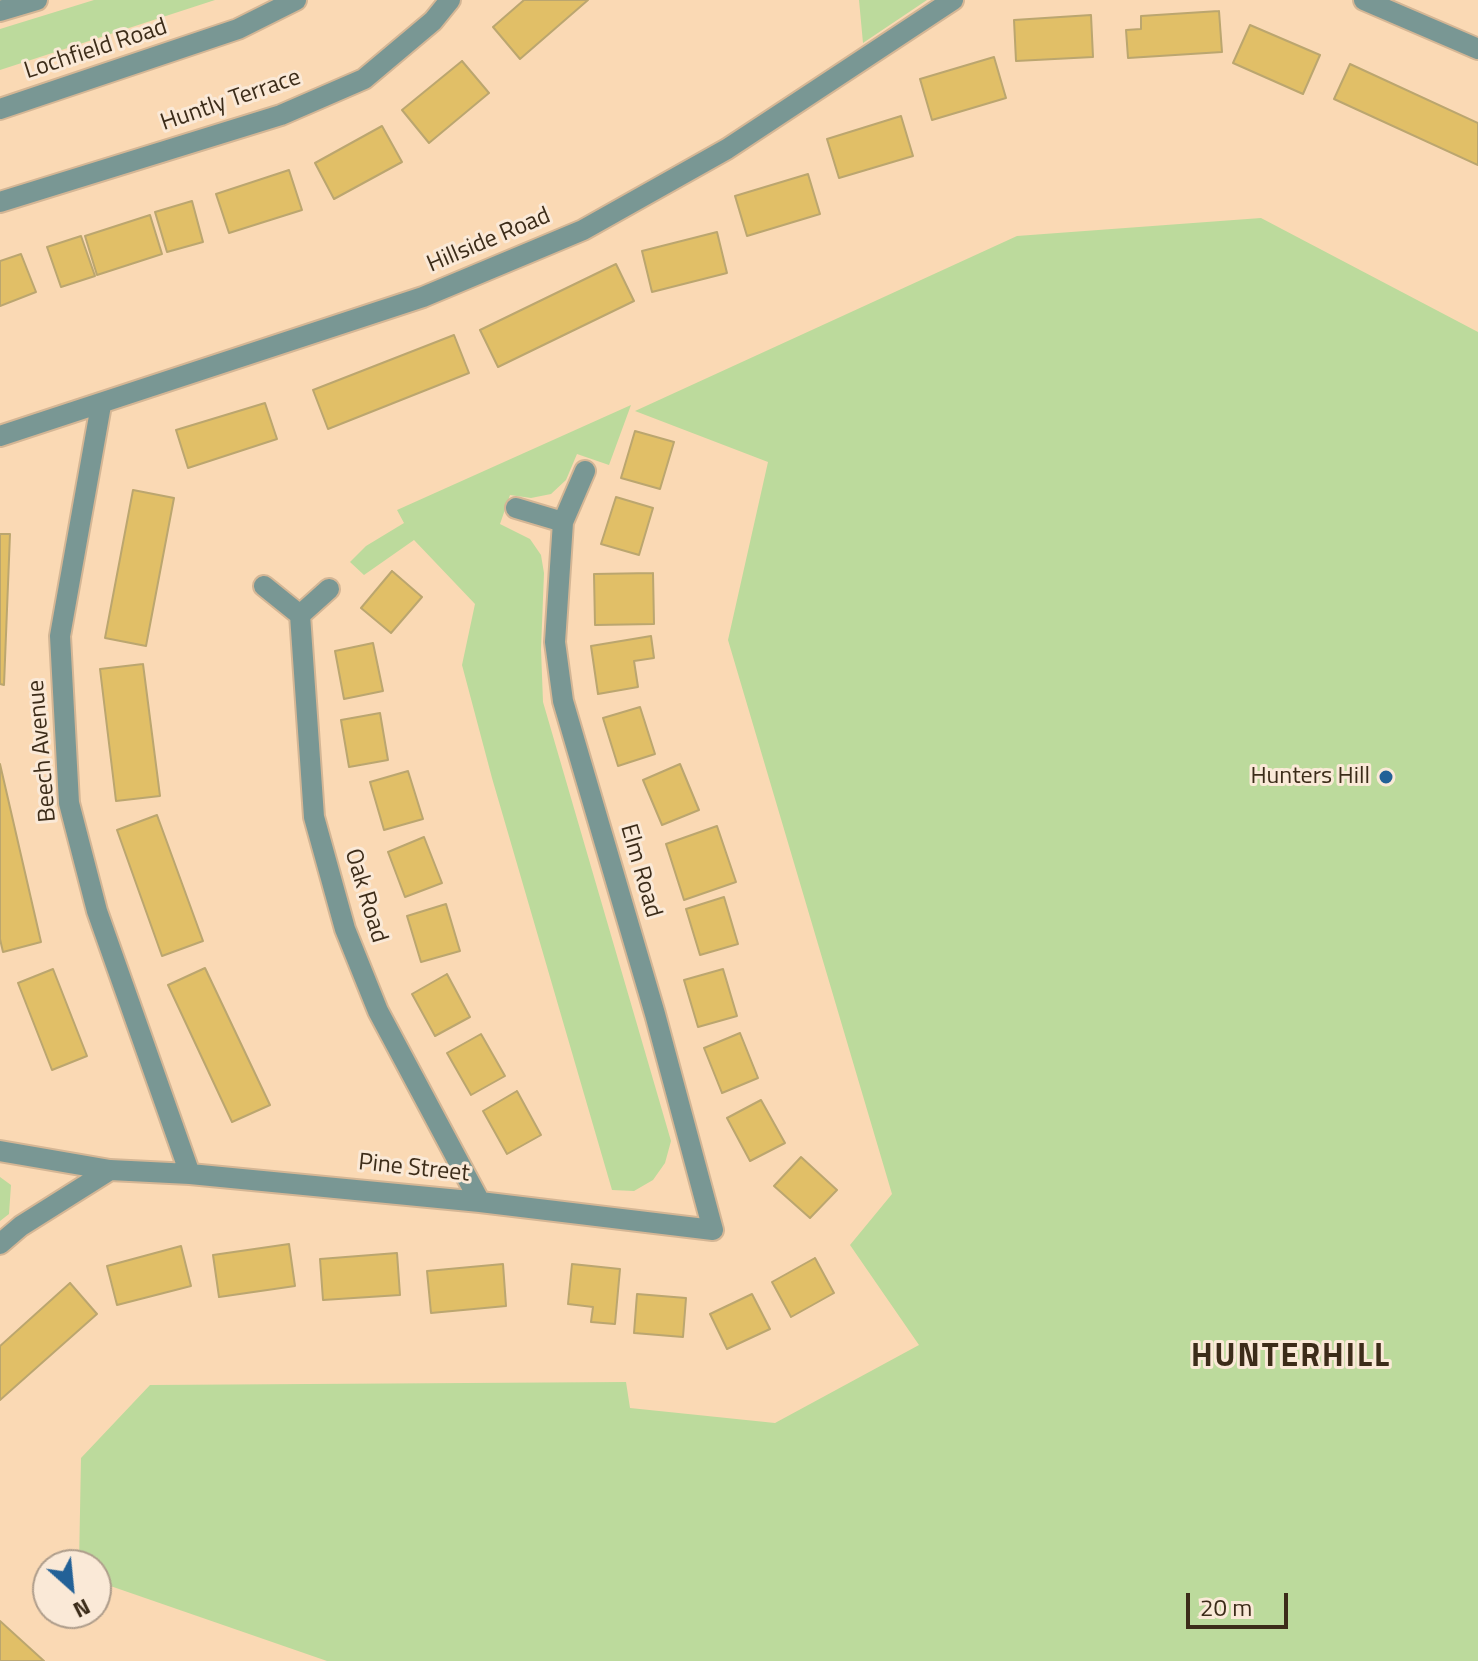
<!DOCTYPE html>
<html>
<head>
<meta charset="utf-8">
<style>
	body { margin:0 }
	#map { position:relative; width:1478px; height:1661px; overflow:hidden; background:#fad9b4; font-family:"Titillium Web",sans-serif }
	canvas { display:block }
	.north { position:absolute; left:32px; top:1549px; width:80px; height:80px; box-sizing:border-box; background:#fae9d7; border:2px solid #ae9d8b; border-radius:50%; rotate:153deg; font-size:22px; font-weight:700; line-height:32px; text-align:center; color:#3c2c19 }
	.north::after { content:''; display:block; margin:auto; width:28px; height:36px; background:#236197; clip-path:polygon(50% 0,100% 100%,50% 72%,0 100%) }
	.scale { position:absolute; left:1186px; top:1593px; width:102px; height:36px; box-sizing:border-box; border:4px solid #3c2c19; border-top:0; padding-left:10px; font-size:24px; line-height:28px; white-space:nowrap; color:#3c2c19; -webkit-text-stroke:6px #fae9d7; paint-order:stroke }
</style>
</head>
<body>
<div id="map">
<canvas width="1478" height="1661"></canvas>
<div class="north">N</div>
<div class="scale">20 m</div>
</div>
<script>
const c = document.querySelector('canvas').getContext('2d');
c.lineJoin = 'round';
function fill(path, color) {
  c.fillStyle = color;
  c.fill(path, 'evenodd');
}
function poly(rows) {
  const path = new Path2D();
  for (const r of rows) {
    path.moveTo(r[0], r[1]);
    for (let i = 2; i < r.length; i += 2) path.lineTo(r[i], r[i + 1]);
  }
  return path;
}
function strokePath(path, color, width, dash) {
  c.strokeStyle = color;
  c.lineWidth = width;
  c.lineCap = dash ? 'butt' : 'round';
  c.setLineDash(dash || []);
  c.stroke(path);
}
function drawText(font, color, halo, rows, align = 'center') {
  c.font = font + ' "Titillium Web",sans-serif';
  c.lineWidth = 6;
  c.setLineDash([]);
  c.textBaseline = 'middle';
  c.strokeStyle = halo;
  c.fillStyle = color;
  for (const [text, x, y, turn = 0] of rows) {
    c.save();
    c.translate(x, y);
    c.rotate((+turn || 0) * Math.PI / 180);
    c.textAlign = isNaN(turn) ? turn : align;
    if (halo) c.strokeText(text, 0, 0);
    c.fillText(text, 0, 0);
    c.restore();
  }
}
const green = poly([
	[94,0,215,0,0,70,0,29],
	[859,0,927,0,863,43],
	[1261,218,1478,332,1478,1661,327,1661,96,1581,96,1565,79,1565,81,1458,150,1385,626,1382,630,1408,775,1423,919,1345,850,1245,892,1194,728,640,768,462,635,411,1017,236],
	[631,405,609,465,577,454,566,480,551,494,531,498,510,495,500,524,530,539,541,555,544,573,541,649,543,702,671,1141,665,1163,653,1180,634,1191,612,1190,492,778,462,665,475,604,414,540,364,575,350,562,366,546,404,523,397,510],
	[0,1177,11,1185,9,1214,0,1221]
]);
const building = poly([
	[524,0,588,0,520,59,493,27,524,0],
	[1219,11,1222,52,1128,58,1126,30,1141,29,1141,16,1219,11],
	[1091,15,1093,57,1016,61,1014,20,1091,15],
	[1250,25,1320,55,1303,94,1233,63,1250,25],
	[994,57,1006,98,932,120,920,79,994,57],
	[462,61,489,93,429,143,402,110,462,61],
	[1350,64,1478,123,1478,165,1334,99,1350,64],
	[901,116,913,156,839,178,827,139,901,116],
	[382,126,402,162,334,199,315,163,382,126],
	[289,170,302,210,229,233,216,194,289,170],
	[808,174,820,214,747,236,735,196,808,174],
	[192,201,203,242,167,252,155,212,192,201],
	[150,215,162,254,97,275,85,236,150,215],
	[717,232,727,273,652,292,642,251,717,232],
	[81,236,95,276,61,287,47,247,81,236],
	[21,254,36,292,0,306,0,261,21,254],
	[616,264,634,301,498,367,480,330,616,264],
	[454,335,469,373,328,429,313,390,454,335],
	[265,403,277,439,188,468,176,430,265,403],
	[635,431,674,442,660,489,621,478,635,431],
	[133,490,174,498,146,646,105,638,133,490],
	[616,497,653,508,639,555,601,544,616,497],
	[0,534,10,534,4,685,0,684,0,534],
	[392,571,422,597,391,633,361,608,392,571],
	[653,573,654,624,595,625,594,574,653,573],
	[651,636,654,658,634,661,638,687,598,694,591,646,651,636],
	[373,643,383,691,344,699,335,651,373,643],
	[143,664,160,796,116,801,100,669,143,664],
	[640,707,655,754,618,766,603,718,640,707],
	[380,713,388,760,349,767,341,720,380,713],
	[0,764,41,942,3,952,0,939,0,764],
	[680,764,699,810,662,825,643,780,680,764],
	[408,771,423,819,384,830,370,782,408,771],
	[157,815,203,941,162,956,117,830,157,815],
	[717,826,736,882,684,900,666,844,717,826],
	[424,837,442,883,405,897,388,852,424,837],
	[724,897,738,944,700,955,686,909,724,897],
	[446,904,460,951,421,962,407,916,446,904],
	[205,968,270,1105,232,1122,168,985,205,968],
	[53,969,87,1056,52,1070,18,983,53,969],
	[723,969,737,1016,698,1027,684,980,723,969],
	[447,974,470,1017,435,1036,412,994,447,974],
	[740,1033,758,1078,722,1093,704,1048,740,1033],
	[481,1034,505,1076,471,1095,447,1053,481,1034],
	[517,1091,541,1135,507,1154,483,1111,517,1091],
	[761,1100,785,1143,750,1161,727,1118,761,1100],
	[801,1157,837,1190,810,1218,774,1186,801,1157],
	[289,1244,295,1286,219,1297,213,1255,289,1244],
	[181,1246,191,1286,117,1305,107,1266,181,1246],
	[397,1253,400,1295,323,1300,320,1259,397,1253],
	[815,1258,834,1293,791,1317,772,1282,815,1258],
	[503,1264,506,1306,431,1313,427,1271,503,1264],
	[572,1264,620,1269,615,1324,591,1322,593,1307,568,1304,572,1264],
	[70,1283,97,1314,0,1400,0,1346,70,1283],
	[637,1294,686,1298,683,1337,634,1333,637,1294],
	[752,1294,770,1329,727,1349,710,1314,752,1294],
	[0,1621,44,1661,0,1661,0,1621]
]);
const minor = poly([
	[1364,0,1478,49],
	[0,11,37,0],
	[0,202,281,115,364,79,433,21,450,0],
	[101,405,60,636,69,803,97,911,190,1174],
	[0,436,423,297,583,230,727,149,953,0],
	[516,508,563,522],
	[264,586,300,615],
	[329,589,300,615,314,817,345,929,378,1011,480,1202],
	[0,1151,110,1170],
	[0,1244,21,1226,110,1170,190,1174,480,1202,713,1230,655,1014,563,701,555,642,563,522,585,471]
]);
const tertiary = poly([
	[0,109,238,29,296,0]
]);
const markers = [
	[1386,777,8,"#236197"]
];
const streetNames = [
	["Lochfield Road",96,50,-18],
	["Huntly Terrace",231,101,-19],
	["Hillside Road",489,241,-23],
	["Beech Avenue",43,751,-95],
	["Elm Road",640,871,74],
	["Oak Road",365,896,73],
	["Pine Street",414,1169,6]
];
const poiNames = [
	["Hunters Hill",1370,777]
];
const districtNames = [
	["HUNTERHILL",1291,1358]
];
fill(green, '#bcda9c');
fill(building, '#e1bf67');
strokePath(building, '#bba66f', 2);
strokePath(minor, '#d4b695', 24);
strokePath(tertiary, '#d4b695', 24);
strokePath(minor, '#799794', 20);
strokePath(tertiary, '#799794', 20);
for (const [x, y, r, color] of markers) {
  const dot = new Path2D();
  dot.arc(x, y, r, 0, 2 * Math.PI);
  c.fillStyle = color;
  c.fill(dot);
  strokePath(dot, '#fae9d7', 3);
}
drawText('24px', '#3c2c19', '#fae9d7', streetNames);
drawText('24px', '#3c2c19', '#fae9d7', poiNames, 'right');
c.letterSpacing = '2px';
drawText('bold 32px', '#3c2c19', '#fae9d7', districtNames);
c.letterSpacing = '0px';
</script>
</body>
</html>
